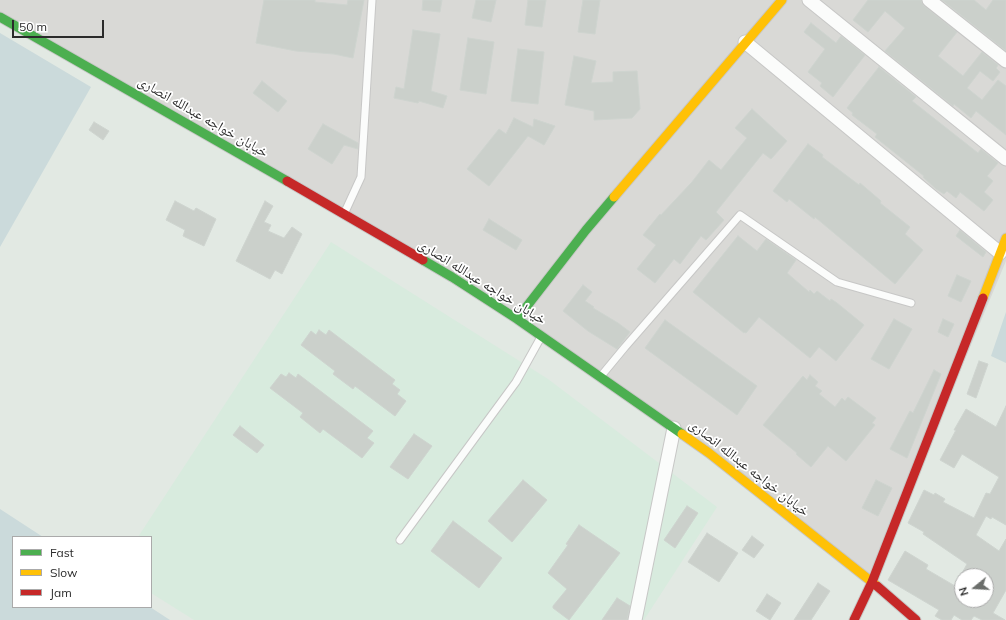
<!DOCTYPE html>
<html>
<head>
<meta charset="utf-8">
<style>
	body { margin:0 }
	#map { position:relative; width:1006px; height:620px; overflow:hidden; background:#e2e9e3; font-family:Mulish,sans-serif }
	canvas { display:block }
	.legend { position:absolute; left:12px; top:536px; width:140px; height:72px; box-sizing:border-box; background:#fff; border:1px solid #aaa; margin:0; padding:5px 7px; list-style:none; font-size:12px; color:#2b2b2b }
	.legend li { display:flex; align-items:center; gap:8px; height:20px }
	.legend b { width:20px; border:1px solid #aaa }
	.north { position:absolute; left:954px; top:568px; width:40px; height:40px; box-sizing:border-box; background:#fff; border:1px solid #aaa; border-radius:50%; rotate:252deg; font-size:11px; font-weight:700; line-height:16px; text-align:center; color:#2b2b2b }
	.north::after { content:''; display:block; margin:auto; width:14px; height:18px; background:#6b6e6b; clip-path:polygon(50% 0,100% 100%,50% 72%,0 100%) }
	.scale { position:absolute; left:12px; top:20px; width:92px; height:18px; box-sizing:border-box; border:2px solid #2b2b2b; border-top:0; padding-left:5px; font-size:12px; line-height:14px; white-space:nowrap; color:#2b2b2b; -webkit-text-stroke:3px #fff; paint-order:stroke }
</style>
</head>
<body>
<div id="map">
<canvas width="1006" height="620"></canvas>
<ul class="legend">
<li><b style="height:5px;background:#4caf50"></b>Fast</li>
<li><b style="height:5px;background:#ffc107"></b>Slow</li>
<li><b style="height:5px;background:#c62828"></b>Jam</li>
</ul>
<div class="north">N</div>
<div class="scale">50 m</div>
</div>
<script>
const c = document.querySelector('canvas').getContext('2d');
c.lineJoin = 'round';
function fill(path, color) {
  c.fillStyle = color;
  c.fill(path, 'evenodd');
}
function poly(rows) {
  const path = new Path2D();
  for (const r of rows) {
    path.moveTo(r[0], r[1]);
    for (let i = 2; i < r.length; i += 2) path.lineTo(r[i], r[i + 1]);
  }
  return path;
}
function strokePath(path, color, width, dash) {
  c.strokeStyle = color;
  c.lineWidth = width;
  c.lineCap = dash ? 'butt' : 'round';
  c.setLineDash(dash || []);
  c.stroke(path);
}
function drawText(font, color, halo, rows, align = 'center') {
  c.font = font + ' Mulish,"Noto Naskh Arabic",sans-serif';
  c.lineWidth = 3.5;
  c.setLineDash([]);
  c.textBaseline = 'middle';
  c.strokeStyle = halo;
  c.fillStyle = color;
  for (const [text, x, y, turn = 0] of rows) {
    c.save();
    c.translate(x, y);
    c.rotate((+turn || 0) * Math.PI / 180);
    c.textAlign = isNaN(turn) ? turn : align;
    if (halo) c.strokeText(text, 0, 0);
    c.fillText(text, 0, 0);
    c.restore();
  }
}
const industrial = poly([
	[0,0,1006,0,1006,261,872,582,560,347,0,17]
]);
const education = poly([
	[331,242,548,379,717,507,644,620,194,620,151,593,151,537,138,537]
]);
const cemetery = poly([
	[0,33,91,87,0,247],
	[1006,312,1006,363,991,356],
	[0,509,43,537,13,537,13,607,150,607,170,620,0,620]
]);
const building = poly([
	[264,0,315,0,315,2,347,5,348,0,364,0,353,58,334,54,296,51,256,43,264,0],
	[423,0,442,0,440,12,422,10,423,0],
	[476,0,496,0,491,22,472,18,476,0],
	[528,0,546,0,542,27,525,25,528,0],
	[583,0,600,0,595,34,578,32,583,0],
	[868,0,921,0,924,6,957,32,938,56,963,76,982,52,998,65,996,68,1000,72,993,81,980,71,967,88,982,100,998,80,1006,86,1006,135,976,111,971,118,954,104,953,106,885,51,905,28,885,11,868,32,853,20,868,0],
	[942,0,974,0,986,10,993,0,1006,0,1006,51,942,0],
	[811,23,836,43,841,36,865,55,833,97,820,86,822,83,808,72,825,49,804,32,811,23],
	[413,30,440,34,431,91,447,96,443,108,419,101,418,103,394,98,396,87,404,89,413,30],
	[468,38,494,42,486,94,460,90,468,38],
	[518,49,544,52,538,104,511,101,518,49],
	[574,56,596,61,591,83,613,82,613,72,637,71,640,109,632,118,594,120,594,111,565,105,574,56],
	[879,67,916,97,912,101,978,153,981,149,998,163,987,176,993,181,984,192,993,200,984,211,960,192,956,198,947,191,944,194,936,189,923,177,924,176,875,137,877,134,852,115,853,113,847,108,879,67],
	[262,81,287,101,278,112,253,93,262,81],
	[752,109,787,141,771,159,763,153,716,212,724,220,706,240,701,236,680,264,674,259,655,283,637,269,656,245,643,235,660,214,661,215,692,182,709,160,721,170,747,138,735,128,752,109],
	[514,118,533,127,534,119,555,126,544,145,528,136,489,186,467,169,499,129,506,134,514,118],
	[94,122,109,131,103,140,89,130,94,122],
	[323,124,358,143,358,149,344,145,332,164,308,149,323,124],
	[808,144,823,155,822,157,859,185,860,183,881,201,880,203,910,227,905,234,923,250,895,284,815,217,814,219,789,199,787,202,773,191,808,144],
	[175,201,194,211,196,208,216,219,204,246,183,236,185,230,166,220,175,201],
	[265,201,273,206,264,222,271,225,268,231,284,238,292,227,302,234,282,274,275,270,270,279,236,261,265,201],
	[489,219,522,240,516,250,483,230,489,219],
	[960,230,986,252,983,257,956,236,960,230],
	[738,236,757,251,766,239,796,260,787,273,809,292,810,290,814,294,817,291,830,301,831,299,837,303,864,325,836,361,819,347,810,358,759,317,746,333,744,332,744,333,693,292,738,236],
	[957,275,971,281,961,302,948,296,957,275],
	[583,285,592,292,585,301,594,307,593,308,618,323,630,332,617,349,588,331,563,311,583,285],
	[894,319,912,329,889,369,871,359,894,319],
	[943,319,954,324,948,337,938,332,943,319],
	[665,320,757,386,737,415,645,348,665,320],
	[319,330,326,335,329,330,395,380,392,384,400,390,397,394,406,401,395,416,355,386,353,389,333,374,335,371,301,345,311,331,316,335,319,330],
	[979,361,988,364,976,398,967,394,979,361],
	[934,370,941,374,907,458,890,449,910,411,913,413,934,370],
	[289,373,296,378,298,374,373,431,367,438,374,443,362,458,323,429,320,433,300,417,303,413,270,388,281,374,286,377,289,373],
	[810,375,818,382,815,386,822,391,819,394,835,407,842,398,845,401,848,397,876,418,872,423,875,425,846,461,828,446,811,467,796,454,797,453,763,425,803,376,807,380,810,375],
	[1006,406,1006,525,992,517,991,519,986,516,976,535,999,551,1006,539,1006,590,993,613,1005,620,982,620,974,616,971,620,962,620,954,615,951,620,942,620,935,616,939,610,888,580,905,551,928,565,926,569,955,586,967,564,923,534,924,532,908,523,924,490,934,495,935,493,945,499,943,502,974,518,986,493,990,494,999,477,962,454,954,468,940,460,956,430,954,430,966,409,996,427,1006,406],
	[962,576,986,576,986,600,962,600,962,576],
	[240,426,264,445,257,453,233,435,240,426],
	[414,434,432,446,408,479,390,467,414,434],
	[523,480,547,500,512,542,488,521,523,480],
	[876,480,892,488,878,516,862,508,876,480],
	[687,506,698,513,675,548,664,540,687,506],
	[453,521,502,558,479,588,431,551,453,521],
	[579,525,620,553,569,620,553,608,553,606,567,589,548,573,568,545,566,544,579,525],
	[707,533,738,553,719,582,688,562,707,533],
	[752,536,764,545,754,558,742,550,752,536],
	[818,583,830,591,811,620,794,620,818,583],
	[767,594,781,603,770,620,756,611,767,594],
	[617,598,630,606,627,620,602,620,617,598]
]);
const lane = poly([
	[344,214,361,177,372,0],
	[601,376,625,347,740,215,837,282,911,303],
	[400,540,516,382,541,337]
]);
const street = poly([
	[809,0,1006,159],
	[929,0,1006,61],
	[745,42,1000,253],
	[635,620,674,428]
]);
const fast = poly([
	[0,17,287,181],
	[423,260,452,277,517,319,682,434],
	[517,319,586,230,614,197]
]);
const slow = poly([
	[614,197,782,0],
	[983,298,1006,238],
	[682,434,709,453,877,586]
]);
const jam = poly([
	[287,181,423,260],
	[877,586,916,620],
	[854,620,872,582,983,298]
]);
const streetNames = [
	["خیابان خواجه عبدالله انصاری",203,117,30],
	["خیابان خواجه عبدالله انصاری",482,282,32],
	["خیابان خواجه عبدالله انصاری",749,468,38]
];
fill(industrial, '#d9d9d6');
fill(education, '#d8ebde');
fill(cemetery, '#cbdadb');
fill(building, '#cbd0cb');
strokePath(building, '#ced4cf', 1);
strokePath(lane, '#c7c7c6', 9);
strokePath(street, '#c7c7c6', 15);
strokePath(fast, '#c7c7c6', 11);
strokePath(slow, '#c7c7c6', 11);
strokePath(jam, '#c7c7c6', 11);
strokePath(lane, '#fbfcfb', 7);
strokePath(street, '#fbfcfb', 13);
strokePath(fast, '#4caf50', 9);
strokePath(slow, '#ffc107', 9);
strokePath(jam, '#c62828', 9);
drawText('14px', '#2b2b2b', '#fff', streetNames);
</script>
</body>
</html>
